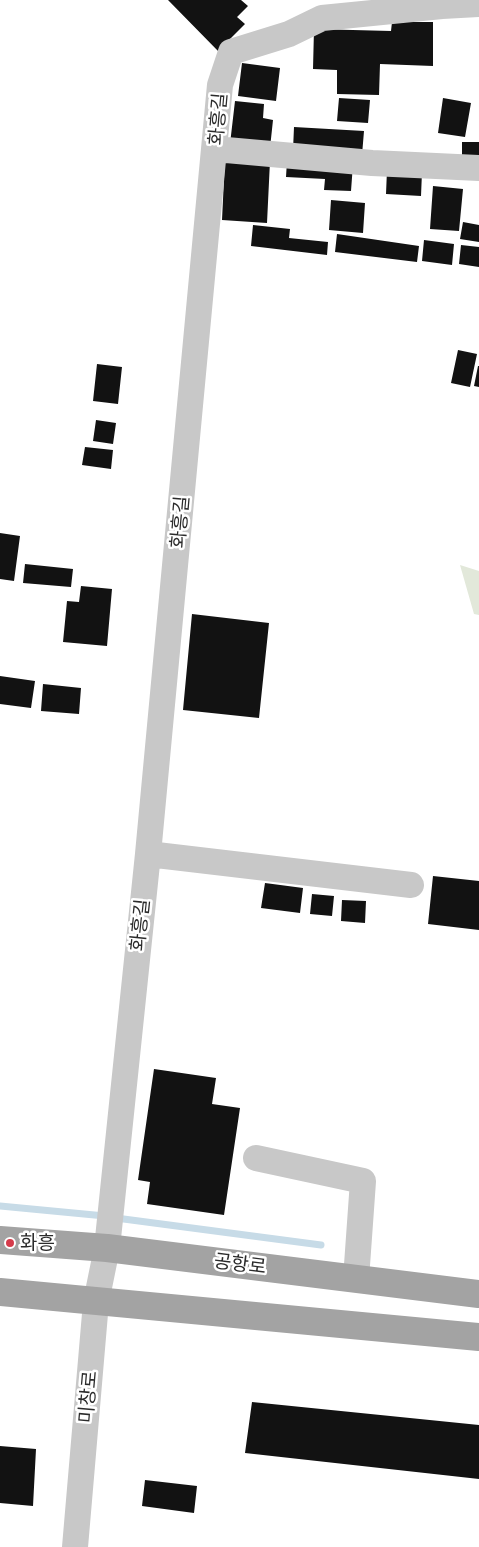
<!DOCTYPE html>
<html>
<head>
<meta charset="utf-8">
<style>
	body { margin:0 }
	canvas { display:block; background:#fff }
</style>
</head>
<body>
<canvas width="479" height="1547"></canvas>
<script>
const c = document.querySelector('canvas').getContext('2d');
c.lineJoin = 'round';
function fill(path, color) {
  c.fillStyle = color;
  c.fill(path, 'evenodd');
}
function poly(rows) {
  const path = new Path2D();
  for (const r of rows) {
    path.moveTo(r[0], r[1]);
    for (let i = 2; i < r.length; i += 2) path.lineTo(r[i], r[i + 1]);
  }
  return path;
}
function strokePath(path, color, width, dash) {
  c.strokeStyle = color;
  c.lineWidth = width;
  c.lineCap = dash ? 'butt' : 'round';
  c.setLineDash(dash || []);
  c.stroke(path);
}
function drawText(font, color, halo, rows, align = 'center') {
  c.font = font + ' Commissioner,"Noto Sans KR",sans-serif';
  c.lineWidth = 5;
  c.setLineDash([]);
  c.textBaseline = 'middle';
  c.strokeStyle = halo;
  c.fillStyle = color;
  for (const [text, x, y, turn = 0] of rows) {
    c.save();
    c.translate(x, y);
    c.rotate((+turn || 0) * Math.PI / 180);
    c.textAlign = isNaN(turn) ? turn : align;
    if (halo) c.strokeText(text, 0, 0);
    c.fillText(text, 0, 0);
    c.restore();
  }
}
const green = poly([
	[460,565,479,571,479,615,474,614]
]);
const stream = poly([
	[0,1206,105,1216],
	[116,1218,321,1245]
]);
const building = poly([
	[168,0,241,0,248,6,237,17,245,24,218,51],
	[392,22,433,22,433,66,380,64,379,95,337,94,337,70,313,69,314,29,391,31],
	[242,63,280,68,276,101,238,96],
	[339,98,370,100,368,123,337,121],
	[443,98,471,103,465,137,438,133],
	[235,101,264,104,263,118,273,120,270,148,230,144],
	[294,127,364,131,362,155,293,150],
	[462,142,479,142,479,158,462,158],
	[225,158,270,161,267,223,222,220],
	[287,161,353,164,351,191,324,190,325,179,286,177],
	[387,170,422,172,421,196,386,194],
	[433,186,463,189,459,231,430,229],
	[331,200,365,203,363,233,329,230],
	[463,222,479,225,479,242,460,239],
	[253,225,290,229,289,238,328,242,327,255,251,246],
	[337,234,419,246,417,262,335,252],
	[424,240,454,244,452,265,422,261],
	[461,245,479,247,479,267,459,264],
	[458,350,477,354,470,387,451,383],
	[97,364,122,367,118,404,93,401],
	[478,366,479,366,479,387,474,386],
	[96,420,116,423,113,444,93,441],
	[85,447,113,450,111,469,82,465],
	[0,533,20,536,14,581,0,579],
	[25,564,73,569,71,587,23,583],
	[81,586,112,589,107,646,63,642,67,601,79,602],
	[192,614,269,623,259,718,183,710],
	[0,676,35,681,31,708,0,704],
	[43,684,81,688,79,714,41,711],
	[433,876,479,881,479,930,428,924],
	[265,883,303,888,300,913,261,908],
	[312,894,334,896,332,916,310,914],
	[342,900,366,901,365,923,341,921],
	[154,1069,216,1078,212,1104,240,1108,224,1215,147,1204,150,1182,138,1180],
	[252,1402,479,1425,479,1479,245,1453],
	[0,1446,36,1449,33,1506,0,1503],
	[145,1480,197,1486,194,1513,142,1506]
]);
const minor = poly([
	[215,149,372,163,479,168],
	[148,854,411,885],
	[256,1158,363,1181,356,1279],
	[75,1547,96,1302,107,1248,148,854,220,85,231,52,289,34,322,18,442,6,479,4]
]);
const major = poly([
	[0,1240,107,1248,479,1294],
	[0,1292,479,1337]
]);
const markers = [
	[10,1243,5,"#d53b4b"]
];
const streetNames = [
	["화흥길",218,119,-85],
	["화흥길",180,522,-85],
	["화흥길",140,925,-84],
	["공항로",240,1264,7],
	["미창로",88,1397,-85]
];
const poiNames = [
	["화흥",20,1243]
];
fill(green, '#e2e8da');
strokePath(stream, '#c7dbe7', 7);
fill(building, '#121212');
strokePath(minor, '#c8c8c8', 26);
strokePath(major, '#a3a3a3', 28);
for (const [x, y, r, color] of markers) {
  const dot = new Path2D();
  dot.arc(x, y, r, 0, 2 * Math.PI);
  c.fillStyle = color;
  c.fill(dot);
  strokePath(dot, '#fff', 2);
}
drawText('19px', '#2b2b2b', '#fff', streetNames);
drawText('19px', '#2b2b2b', '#fff', poiNames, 'left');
</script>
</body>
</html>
